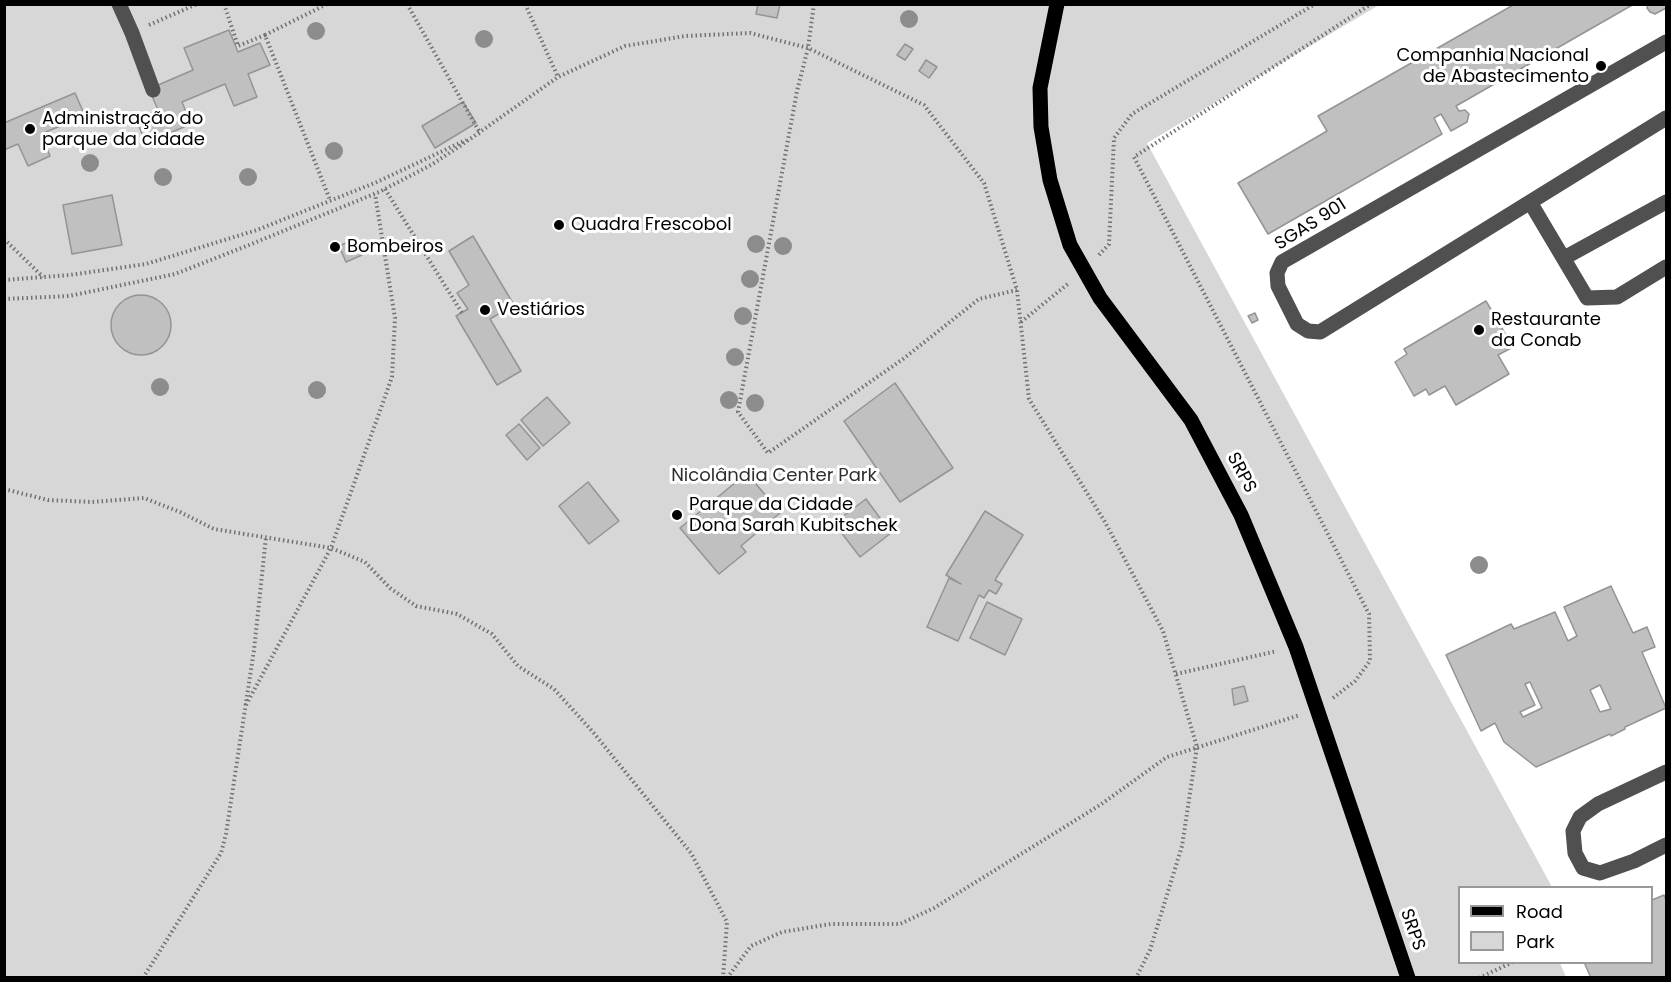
<!DOCTYPE html>
<html>
<head>
<meta charset="utf-8">
<style>
	body { margin:0 }
	#map { position:relative; width:1671px; height:982px; overflow:hidden; background:#fff; font-family:Poppins,sans-serif }
	canvas { display:block }
	.frame { position:absolute; inset:0; border:6px solid #000; pointer-events:none }
	.legend { position:absolute; left:1458px; top:886px; width:195px; height:78px; box-sizing:border-box; background:#fff; border:2px solid #999; margin:0; padding:8px 10px; list-style:none; font-size:18px; color:#000 }
	.legend li { display:flex; align-items:center; gap:12px; height:30px }
	.legend b { width:30px; border:2px solid #999 }
</style>
</head>
<body>
<div id="map">
<canvas width="1671" height="982"></canvas>
<div class="frame"></div>
<ul class="legend">
<li><b style="height:8px;background:#000"></b>Road</li>
<li><b style="height:16px;background:#d7d7d7"></b>Park</li>
</ul>
</div>
<script>
const c = document.querySelector('canvas').getContext('2d');
c.lineJoin = 'round';
function fill(path, color) {
  c.fillStyle = color;
  c.fill(path, 'evenodd');
}
function poly(rows) {
  const path = new Path2D();
  for (const r of rows) {
    if (r.length === 3) {
      path.moveTo(r[0] + r[2], r[1]);
      path.arc(r[0], r[1], r[2], 0, 2 * Math.PI);
      continue;
    }
    path.moveTo(r[0], r[1]);
    for (let i = 2; i < r.length; i += 2) path.lineTo(r[i], r[i + 1]);
  }
  return path;
}
function strokePath(path, color, width, dash) {
  c.strokeStyle = color;
  c.lineWidth = width;
  c.lineCap = dash ? 'butt' : 'round';
  c.setLineDash(dash || []);
  c.stroke(path);
}
function drawText(font, color, halo, rows, align = 'center') {
  c.font = font + ' Poppins,sans-serif';
  c.lineWidth = 6;
  c.setLineDash([]);
  c.textBaseline = 'middle';
  c.strokeStyle = halo;
  c.fillStyle = color;
  for (const [text, x, y, turn = 0] of rows) {
    c.save();
    c.translate(x, y);
    c.rotate((+turn || 0) * Math.PI / 180);
    c.textAlign = isNaN(turn) ? turn : align;
    if (halo) c.strokeText(text, 0, 0);
    c.fillText(text, 0, 0);
    c.restore();
  }
}
const green = poly([
	[5,5,1379,5,1147,143,1552,887,1460,888,1460,962,1560,963,1566,977,5,978]
]);
const building = poly([
	[758,4,780,4,777,18,756,14,758,4],
	[1515,4,1634,4,1456,106,1459,111,1465,110,1469,114,1467,122,1451,131,1441,114,1434,118,1442,134,1268,234,1238,183,1327,131,1318,116,1515,4],
	[1666,4,1666,8,1655,14,1650,12,1647,8,1648,4,1666,4],
	[229,30,238,52,260,43,270,65,248,74,257,97,234,106,225,84,182,102,191,124,146,143,136,120,158,110,149,89,193,70,184,48,229,30],
	[905,44,913,49,905,60,897,55,905,44],
	[926,60,937,67,929,78,919,71,926,60],
	[75,93,85,116,41,134,50,156,28,166,18,144,4,150,4,123,75,93],
	[463,102,476,123,435,148,422,126,463,102],
	[112,195,122,245,72,254,63,205,112,195],
	[473,236,514,305,490,319,521,371,497,385,456,316,468,309,457,293,469,285,449,251,473,236],
	[355,239,362,255,346,262,339,246,355,239],
	[141,325,30],
	[1486,301,1513,347,1498,355,1509,374,1456,405,1445,386,1429,395,1426,389,1414,396,1395,362,1407,354,1404,349,1486,301],
	[1255,313,1258,320,1252,323,1248,316,1255,313],
	[895,383,953,468,900,502,844,421,895,383],
	[547,397,570,423,543,446,521,420,547,397],
	[519,424,540,448,527,460,506,435,519,424],
	[747,473,780,513,741,546,746,552,719,574,680,528,747,473],
	[588,482,619,521,589,544,559,506,588,482],
	[866,499,891,533,860,557,834,523,866,499],
	[985,511,1023,535,995,580,1002,584,996,594,989,590,984,598,979,595,958,641,927,627,949,578,961,584,946,575,985,511],
	[1611,586,1633,633,1647,627,1655,647,1642,652,1666,708,1625,727,1625,729,1611,736,1610,734,1536,767,1504,742,1495,723,1481,731,1446,655,1511,624,1514,629,1555,612,1568,641,1577,636,1564,607,1611,586],
	[1530,682,1542,708,1523,717,1520,712,1535,705,1525,684,1530,682],
	[1600,685,1611,709,1600,712,1590,690,1600,685],
	[987,602,1022,619,1005,655,970,638,987,602],
	[1244,686,1248,701,1234,705,1232,689,1244,686],
	[1664,895,1666,900,1666,978,1591,978,1584,962,1652,962,1652,900,1664,895]
]);
const path = poly([
	[224,4,238,46,265,35,330,200],
	[407,4,480,133,478,134],
	[525,4,558,77],
	[814,4,808,48,797,91,738,412,768,453,903,359,979,299,1017,290],
	[149,25,197,4],
	[265,35,327,4],
	[385,189,462,313],
	[4,239,43,277],
	[1099,255,1109,244,1114,138,1132,114,1315,4],
	[4,280,70,275,146,264,257,230,377,182,466,140],
	[4,299,69,296,175,274,249,245,379,192,431,165,460,146,558,77,625,46,685,36,750,33,808,48,924,105,984,183,1017,290,1029,399,1105,522,1163,631,1197,747,1182,846,1150,950,1136,978],
	[1021,322,1069,283],
	[4,489,48,500,92,502,144,498,180,512,214,529,331,548,365,562,390,588,416,606,457,614,492,634,518,666,554,689,593,732,691,853,727,922,723,978],
	[1176,674,1277,651],
	[1333,698,1355,681,1370,661,1369,614,1134,157,1371,4],
	[246,705,331,548,392,377,395,318,375,194],
	[143,978,221,853,226,834,254,650,266,537],
	[727,978,751,946,782,932,831,924,900,924,934,908,1100,805,1167,757,1300,715],
	[1479,978,1513,962]
]);
const minor = poly([
	[119,4,132,33,153,90],
	[1666,42,1282,262,1277,273,1278,286,1297,324,1308,331,1320,332,1666,118],
	[1530,202,1587,298,1617,297,1666,267],
	[1564,258,1666,202],
	[1666,772,1598,804,1580,817,1573,831,1575,853,1583,868,1600,873,1634,861,1666,845]
]);
const major = poly([
	[1057,4,1040,88,1041,127,1050,180,1070,245,1100,298,1191,420,1241,515,1296,647,1408,978]
]);
const trees = [
	[909,19],
	[316,31],
	[484,39],
	[334,151],
	[90,163],
	[163,177],
	[248,177],
	[756,244],
	[783,246],
	[750,279],
	[743,316],
	[735,357],
	[160,387],
	[317,390],
	[729,400],
	[755,403],
	[1479,565]
];
const markers = [
	[1601,66,6,"#000"],
	[30,129,6,"#000"],
	[559,225,6,"#000"],
	[335,247,6,"#000"],
	[485,310,6,"#000"],
	[1479,330,6,"#000"],
	[677,515,6,"#000"]
];
const poiNames = [
	["Companhia Nacional",1589,56,"right"],
	["de Abastecimento",1589,77,"right"],
	["Administração do",42,119],
	["parque da cidade",42,140],
	["Quadra Frescobol",571,225],
	["Bombeiros",347,247],
	["Vestiários",497,310],
	["Restaurante",1491,320],
	["da Conab",1491,341],
	["Parque da Cidade",689,505],
	["Dona Sarah Kubitschek",689,526]
];
const streetNames = [
	["SGAS 901",1311,225,-32],
	["SRPS",1241,473,62],
	["SRPS",1412,930,71]
];
const parkNames = [
	["Nicolândia Center Park",774,476]
];
fill(green, '#d7d7d7');
fill(building, '#c0c0c0');
strokePath(building, '#949494', 1.5);
strokePath(major, '#dbdbdb', 17);
strokePath(path, '#727272', 4, [1.5, 3]);
strokePath(minor, '#505050', 15);
strokePath(major, '#000', 15);
c.fillStyle = '#8c8c8c';
for (const [x, y] of trees) {
  c.beginPath();
  c.arc(x, y, 9, 0, 2 * Math.PI);
  c.fill();
}
for (const [x, y, r, color] of markers) {
  const dot = new Path2D();
  dot.arc(x, y, r, 0, 2 * Math.PI);
  c.fillStyle = color;
  c.fill(dot);
  strokePath(dot, '#fff', 2);
}
drawText('18px', '#000', '#fff', poiNames, 'left');
drawText('18px', '#000', '#fff', streetNames);
drawText('18px', '#2e2e2e', '#fff', parkNames);
</script>
</body>
</html>
